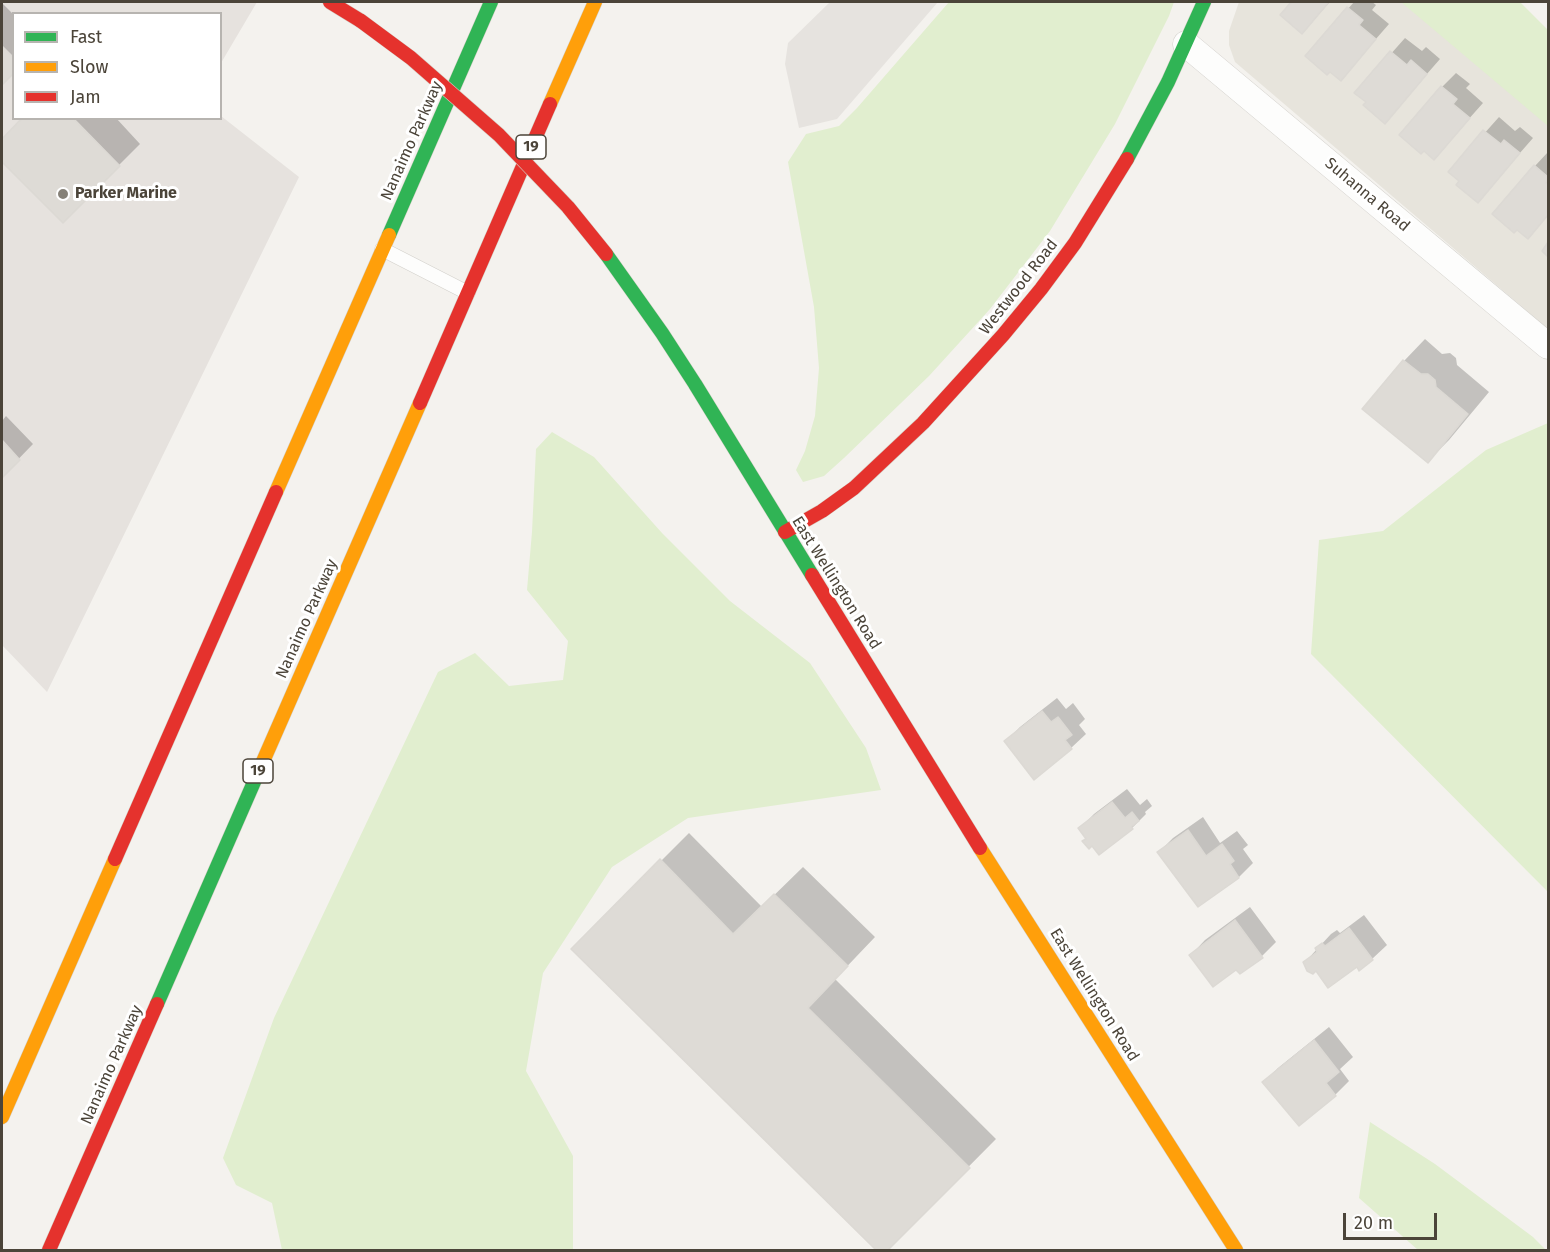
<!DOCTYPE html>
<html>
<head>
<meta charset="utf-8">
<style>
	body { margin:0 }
	#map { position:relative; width:1550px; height:1252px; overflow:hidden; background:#f4f2ee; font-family:"Fira Sans",sans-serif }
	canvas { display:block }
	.frame { position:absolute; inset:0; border:3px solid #4b4439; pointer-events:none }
	.legend { position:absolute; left:12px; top:12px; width:210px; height:108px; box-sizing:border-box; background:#fff; border:2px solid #b7b4b0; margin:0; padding:8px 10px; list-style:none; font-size:18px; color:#4b4439 }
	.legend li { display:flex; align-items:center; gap:12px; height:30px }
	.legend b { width:30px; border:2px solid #b7b4b0 }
	.scale { position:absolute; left:1343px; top:1213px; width:94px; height:27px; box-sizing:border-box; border:3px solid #4b4439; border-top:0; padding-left:8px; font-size:18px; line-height:21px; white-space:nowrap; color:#4b4439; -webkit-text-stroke:4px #fff; paint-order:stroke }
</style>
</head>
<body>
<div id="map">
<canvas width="1550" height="1252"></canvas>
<div class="frame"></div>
<ul class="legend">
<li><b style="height:8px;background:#30b455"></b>Fast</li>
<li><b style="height:8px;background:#ff9f0a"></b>Slow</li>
<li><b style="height:8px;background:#e5322d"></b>Jam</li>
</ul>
<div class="scale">20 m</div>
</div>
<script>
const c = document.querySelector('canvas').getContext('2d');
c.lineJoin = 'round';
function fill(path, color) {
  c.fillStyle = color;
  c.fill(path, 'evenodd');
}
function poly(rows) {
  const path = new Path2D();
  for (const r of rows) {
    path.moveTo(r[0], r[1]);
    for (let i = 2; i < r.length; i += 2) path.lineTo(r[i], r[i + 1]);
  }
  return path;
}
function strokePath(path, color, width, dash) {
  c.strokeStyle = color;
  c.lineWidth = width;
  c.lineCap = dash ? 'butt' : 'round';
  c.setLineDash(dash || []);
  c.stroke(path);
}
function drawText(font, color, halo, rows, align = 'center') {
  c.font = font + ' "Fira Sans",sans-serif';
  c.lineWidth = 6;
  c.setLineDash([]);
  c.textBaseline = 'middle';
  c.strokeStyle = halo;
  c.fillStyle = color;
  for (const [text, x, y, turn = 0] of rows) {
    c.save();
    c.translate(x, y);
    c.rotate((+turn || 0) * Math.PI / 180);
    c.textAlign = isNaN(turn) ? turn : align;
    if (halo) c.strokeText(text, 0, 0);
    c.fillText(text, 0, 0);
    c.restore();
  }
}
const residential = poly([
	[1239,2,1410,2,1548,121,1548,329,1235,62,1229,45,1229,31]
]);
const industrial = poly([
	[2,2,257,2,221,63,220,14,14,14,14,118,220,118,221,116,299,177,47,692,2,645]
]);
const green = poly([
	[949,2,1174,2,1169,16,1115,124,1050,231,990,309,929,376,844,458,824,476,803,482,796,470,805,451,815,416,819,368,814,307,788,162,806,134,839,126,857,108],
	[1401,2,1520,2,1548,30,1548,126],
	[1548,423,1548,890,1547,891,1311,654,1319,540,1383,531,1486,450],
	[552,432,594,457,662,533,730,601,810,663,866,748,881,790,688,818,612,867,543,973,526,1071,573,1156,573,1250,282,1250,272,1203,236,1185,223,1158,274,1018,438,672,475,653,509,686,563,680,568,641,527,590,532,532,536,449],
	[1370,1122,1435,1164,1533,1237,1546,1250,1418,1250,1359,1198]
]);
const parking = poly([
	[830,2,938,2,837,119,799,128,785,64,788,43]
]);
const shadow = poly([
	[1293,2,1330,2,1302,32,1282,14],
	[1354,2,1372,2,1376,5,1372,10,1389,24,1341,79,1307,56],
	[2,3,14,15,14,71,2,83],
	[1405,38,1422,51,1426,47,1440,59,1385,122,1368,101,1357,92],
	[1456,73,1470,84,1466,88,1483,103,1434,158,1442,87],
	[1499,117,1515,131,1520,127,1533,138,1478,201,1461,181,1450,172],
	[24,118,116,118,140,144,63,221,2,160,2,141],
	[1548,152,1548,215,1528,237,1535,166],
	[1425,339,1442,354,1450,353,1456,358,1457,365,1489,392,1449,440,1428,461,1364,409,1404,361],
	[6,416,33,444,2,476,2,421],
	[1057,698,1066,709,1073,703,1085,719,1079,725,1086,734,1071,748,1034,778,1006,741,1020,727],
	[1127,789,1140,805,1147,799,1152,806,1145,812,1146,814,1132,828,1087,838,1080,828,1094,814],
	[1203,817,1220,843,1237,831,1248,845,1243,849,1253,863,1239,877,1159,852,1173,838],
	[689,833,762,907,803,867,875,937,835,979,996,1139,886,1250,878,1250,573,949],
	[1250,907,1276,942,1262,956,1240,972,1237,968,1191,955,1205,940],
	[1364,915,1387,945,1372,959,1360,969,1357,964,1316,969,1305,962,1331,934,1337,930,1340,933],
	[1329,1027,1353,1057,1340,1069,1349,1081,1335,1095,1264,1082,1278,1068]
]);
const building = poly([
	[1291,2,1329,2,1302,34,1280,15,1291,2],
	[1347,7,1363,20,1359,25,1376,39,1341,81,1330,72,1327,75,1305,56,1347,7],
	[2,46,14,58,14,73,2,85,2,46],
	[1390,51,1407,65,1411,60,1427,74,1385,124,1363,105,1366,102,1354,93,1390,51],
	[1441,86,1457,99,1453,104,1470,118,1434,160,1424,151,1421,154,1399,135,1441,86],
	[22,118,73,118,120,166,63,223,2,162,2,139,22,118],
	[1483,130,1501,144,1504,140,1520,153,1478,203,1456,185,1459,181,1448,172,1483,130],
	[1534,165,1548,177,1546,183,1548,185,1548,215,1528,239,1517,230,1514,233,1492,214,1534,165],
	[1548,242,1548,257,1542,251,1548,242],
	[1403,360,1421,374,1428,374,1435,380,1436,387,1468,414,1428,463,1362,409,1403,360],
	[2,440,20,460,2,478,2,440],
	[1042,711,1051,722,1058,717,1072,735,1065,740,1072,749,1034,780,1004,741,1042,711],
	[1112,802,1125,818,1132,812,1139,821,1131,827,1133,829,1099,855,1092,846,1089,849,1082,841,1086,839,1078,828,1112,802],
	[1188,830,1206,856,1222,844,1234,861,1230,864,1239,878,1198,907,1157,852,1188,830],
	[660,859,733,934,774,894,848,966,808,1008,970,1168,888,1250,876,1250,571,949,660,859],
	[1235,920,1263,958,1240,974,1236,970,1213,987,1189,955,1235,920],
	[1349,928,1373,960,1359,971,1357,967,1328,988,1316,971,1313,974,1307,971,1303,962,1317,952,1315,948,1322,943,1325,946,1349,928],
	[1314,1040,1339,1072,1326,1083,1336,1096,1299,1126,1262,1082,1314,1040]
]);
const lane = poly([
	[382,249,468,293]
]);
const street = poly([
	[1186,44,1548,346]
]);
const fast = poly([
	[1127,159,1168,82,1204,2],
	[389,235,491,2],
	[606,254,662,333,695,384,812,575],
	[157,1004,261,766]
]);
const slow = poly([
	[550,104,595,2],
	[276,492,389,235],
	[261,766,420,403],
	[980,848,1236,1250],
	[2,1117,115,859]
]);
const jam = poly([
	[330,2,361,21],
	[420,403,550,104],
	[785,532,822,511,854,488,923,423,1003,335,1041,289,1075,243,1127,159],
	[812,575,980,848],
	[115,859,276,492],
	[49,1250,157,1004]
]);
const jamBridge = poly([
	[361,21,411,58,499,135,568,207,606,254]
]);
const markers = [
	[63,194,6,"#868178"]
];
const shields = [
	[531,147,30],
	[258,771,30]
];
const shieldNames = [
	["19",531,147],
	["19",258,771]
];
const streetNames = [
	["Nanaimo Parkway",412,141,-66],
	["Suhanna Road",1367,195,40],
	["Westwood Road",1019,287,-52],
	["East Wellington Road",836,583,58],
	["Nanaimo Parkway",307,619,-66],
	["East Wellington Road",1094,995,58],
	["Nanaimo Parkway",112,1065,-66]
];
const poiNames = [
	["Parker Marine",75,194]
];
fill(residential, '#e7e4dc');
fill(industrial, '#e6e2de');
fill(green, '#e1eecf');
fill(parking, '#e6e3df');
fill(shadow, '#0003');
fill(building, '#dedbd6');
strokePath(building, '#dcd9d4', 1.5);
strokePath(lane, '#d2d0cb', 15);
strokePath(street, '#d2d0cb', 27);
strokePath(fast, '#d3cfc5', 15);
strokePath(slow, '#d3cfc5', 15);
strokePath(jam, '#d3cfc5', 15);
strokePath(lane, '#fdfdfc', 14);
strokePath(street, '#fdfdfc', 26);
strokePath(fast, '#30b455', 14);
strokePath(slow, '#ff9f0a', 14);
strokePath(jam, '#e5322d', 14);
strokePath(jamBridge, '#d3cfc5', 15, []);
strokePath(jamBridge, '#e5322d', 14);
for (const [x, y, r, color] of markers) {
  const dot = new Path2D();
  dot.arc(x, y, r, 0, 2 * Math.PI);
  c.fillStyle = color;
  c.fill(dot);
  strokePath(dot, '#fff', 2);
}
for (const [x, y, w] of shields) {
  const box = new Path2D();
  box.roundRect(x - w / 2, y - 12, w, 24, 4.5);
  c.fillStyle = '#fff';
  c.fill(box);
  strokePath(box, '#4b4439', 1.5);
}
drawText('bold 15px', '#4b4439', null, shieldNames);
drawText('16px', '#4b4439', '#fff', streetNames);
drawText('bold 16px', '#4b4439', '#fff', poiNames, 'left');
</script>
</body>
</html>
